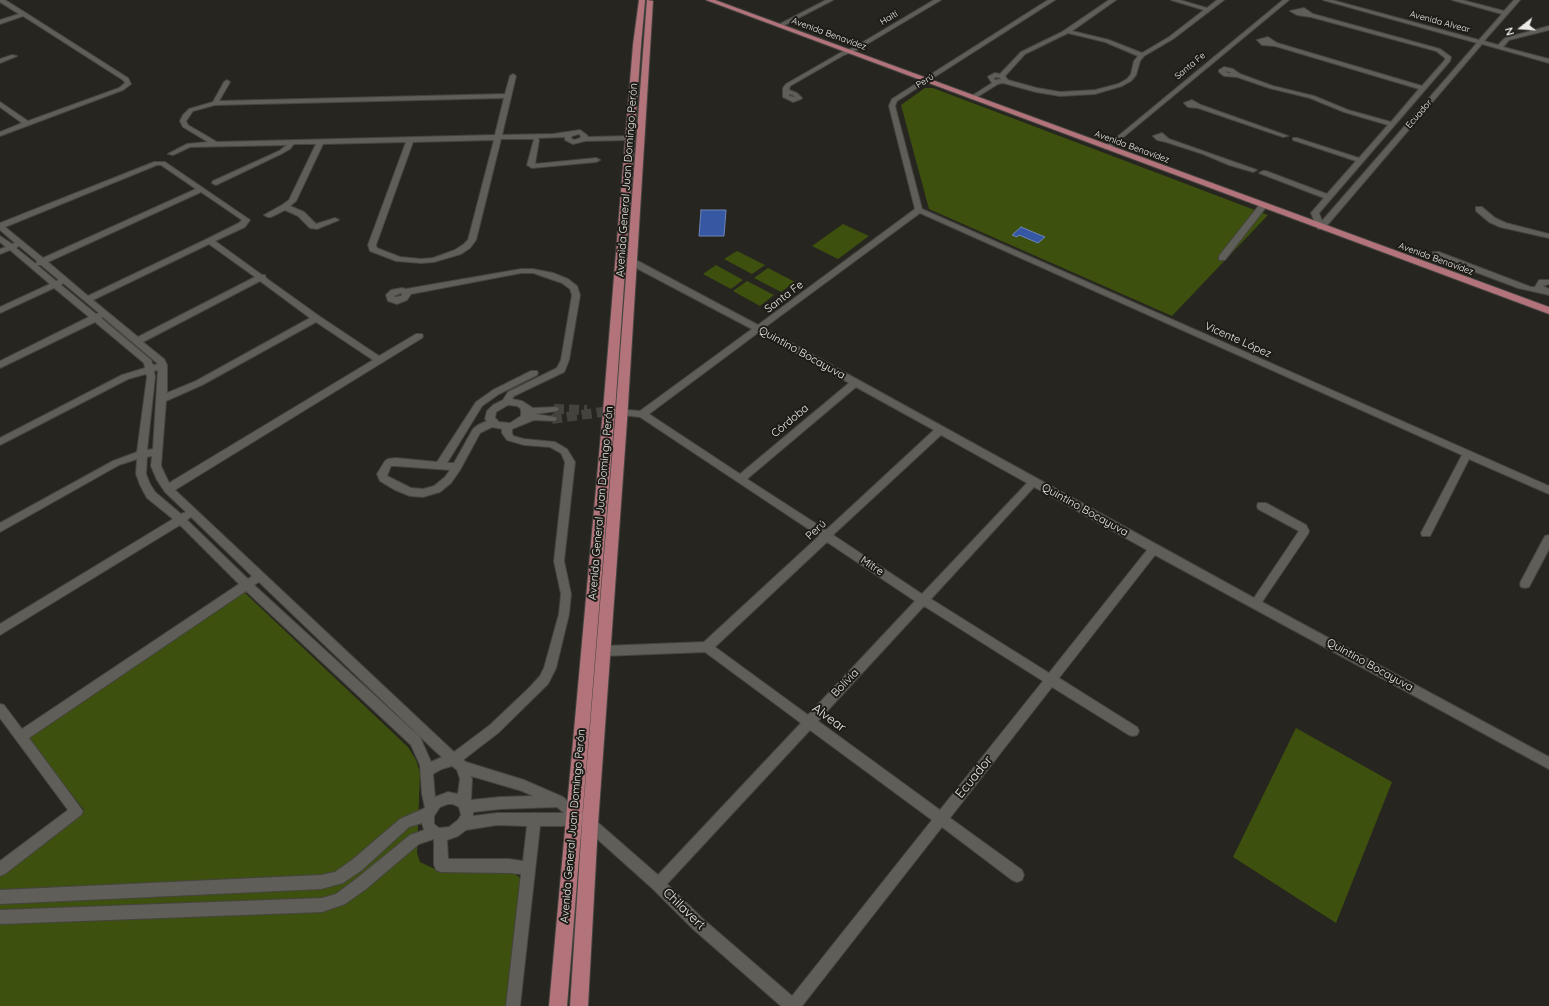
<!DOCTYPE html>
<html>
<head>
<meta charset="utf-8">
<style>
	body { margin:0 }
	#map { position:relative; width:1549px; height:1006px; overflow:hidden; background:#272520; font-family:Quicksand,sans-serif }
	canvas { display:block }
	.north { position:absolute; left:1501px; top:8px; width:40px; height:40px; -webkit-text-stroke:3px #1e1c17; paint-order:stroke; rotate:253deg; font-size:11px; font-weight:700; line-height:16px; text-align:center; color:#eceae7 }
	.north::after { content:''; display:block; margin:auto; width:14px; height:18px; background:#eceae7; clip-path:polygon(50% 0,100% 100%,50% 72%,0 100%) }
</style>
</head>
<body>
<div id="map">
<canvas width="1549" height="1006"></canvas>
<div class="north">N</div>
</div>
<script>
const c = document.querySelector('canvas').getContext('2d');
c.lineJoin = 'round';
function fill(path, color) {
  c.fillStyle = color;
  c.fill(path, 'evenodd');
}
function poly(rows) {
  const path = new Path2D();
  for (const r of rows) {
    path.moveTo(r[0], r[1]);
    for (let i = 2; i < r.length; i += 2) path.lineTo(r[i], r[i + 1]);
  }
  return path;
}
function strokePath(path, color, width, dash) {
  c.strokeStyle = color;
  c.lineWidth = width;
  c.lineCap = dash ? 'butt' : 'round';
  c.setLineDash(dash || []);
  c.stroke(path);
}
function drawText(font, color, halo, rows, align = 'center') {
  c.font = font + ' Quicksand,sans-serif';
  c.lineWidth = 4;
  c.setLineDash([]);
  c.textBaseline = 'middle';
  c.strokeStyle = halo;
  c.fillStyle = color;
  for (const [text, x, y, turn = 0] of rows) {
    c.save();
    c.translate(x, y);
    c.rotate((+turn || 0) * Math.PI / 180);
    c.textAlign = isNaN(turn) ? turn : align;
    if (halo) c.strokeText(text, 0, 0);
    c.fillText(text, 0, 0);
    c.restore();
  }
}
const green = poly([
	[925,88,933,88,1268,215,1172,316,929,209,901,105],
	[843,224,869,236,838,259,812,246],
	[737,251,765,265,752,274,724,259],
	[716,265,743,280,731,289,703,274],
	[768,268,795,282,781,292,754,278],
	[747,281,774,295,760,306,733,291],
	[244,592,408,747,416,760,420,772,417,853,420,862,443,873,512,871,520,878,522,884,507,1006,0,1006,0,875,84,810,28,739],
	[1296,728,1392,782,1336,923,1233,857]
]);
const water = poly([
	[701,210,726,210,724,236,699,236,701,210],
	[1021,227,1045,237,1038,243,1019,235,1017,237,1012,235,1021,227]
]);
const minorTunnel = poly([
	[554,409,587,410],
	[552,419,609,411]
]);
const minor = poly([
	[0,0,5,0,26,13,128,78,131,84,123,90,0,136,0,132,22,123,0,107,0,102,28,121,119,88,125,83,123,80,23,16,0,24,0,20,19,14,0,2,0,0],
	[826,0,833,0,781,27,776,26,826,0],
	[934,0,941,0,857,50,844,55,790,86,789,90,797,93,802,98,801,99,793,102,783,97,783,88,786,84,840,53,853,48,934,0],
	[789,94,793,95,795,97,789,96,789,94],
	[1048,0,1055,0,897,101,895,106,922,209,1549,486,1549,494,1469,459,1430,536,1422,536,1421,533,1462,455,920,213,764,328,1254,598,1299,531,1258,509,1257,506,1258,503,1266,503,1306,525,1309,531,1308,534,1262,602,1549,757,1549,769,1155,555,1059,678,1137,727,1139,731,1137,735,1133,736,1129,735,1052,687,950,818,1022,870,1024,875,1022,880,1017,882,1012,880,942,827,802,1006,781,1006,693,929,653,889,585,828,574,822,563,826,540,826,520,1006,506,1006,521,874,509,873,441,872,436,870,434,865,434,839,419,844,366,889,345,904,322,912,0,924,0,910,322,898,336,894,356,879,410,835,424,830,422,823,409,827,362,870,343,883,321,889,0,904,0,890,321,875,335,872,352,860,400,819,425,808,422,794,420,765,411,745,246,591,29,738,83,811,81,815,5,874,0,876,0,861,68,810,0,718,0,704,4,705,22,729,239,584,180,525,0,635,0,624,173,519,147,498,140,485,136,474,137,459,119,465,0,532,0,523,113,461,137,452,147,377,146,374,128,379,0,445,0,438,122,375,145,368,144,363,95,322,0,368,0,361,89,317,54,288,0,313,0,307,50,284,10,250,0,254,0,249,6,247,0,242,0,236,12,244,15,243,0,230,0,223,154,162,165,162,250,220,245,227,215,241,262,275,265,275,266,278,319,316,379,356,416,334,422,334,423,336,422,338,175,490,454,752,490,725,529,688,540,676,544,668,559,614,561,594,554,561,565,462,561,453,550,447,524,445,507,440,502,433,502,429,492,427,480,433,460,470,451,483,440,492,423,497,410,496,395,490,380,481,377,474,385,461,388,459,396,458,437,462,476,402,493,390,531,371,537,371,538,373,537,375,499,394,482,406,447,463,454,463,473,429,478,425,487,421,485,419,487,411,493,405,503,400,508,392,557,368,561,360,572,295,570,289,562,283,533,273,521,273,411,294,407,300,397,304,388,301,386,295,391,290,402,288,406,289,521,269,533,269,553,273,568,279,577,286,580,295,569,360,565,370,564,372,514,396,512,399,522,401,533,408,557,407,559,409,557,411,535,414,555,417,557,419,555,421,534,420,512,429,512,433,513,436,524,439,555,442,567,449,575,462,564,561,571,594,569,614,556,668,548,684,498,733,463,760,466,762,524,780,563,797,579,811,595,820,658,875,801,723,705,652,604,656,600,654,598,651,600,648,604,646,704,642,819,536,640,417,612,414,610,412,615,409,640,411,752,329,621,260,625,258,636,260,758,325,915,209,889,106,892,99,1048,0],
	[157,165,161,165,196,189,43,258,5,227,157,165],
	[201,192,242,220,239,223,207,239,88,296,48,262,201,192],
	[209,244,255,277,138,337,93,300,209,244],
	[19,246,37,261,36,264,16,248,19,246],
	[37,265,41,265,59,280,56,281,37,265],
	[260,281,310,318,196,381,167,393,167,365,164,359,143,342,260,281],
	[63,283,99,313,96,314,61,285,63,283],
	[401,293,402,294,401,296,395,297,394,296,401,293],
	[103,317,157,363,158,364,153,365,151,360,101,318,103,317],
	[316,322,373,360,169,483,161,466,166,401,202,385,316,322],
	[759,332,849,383,740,474,649,414,759,332],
	[158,370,153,449,147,450,155,377,154,371,158,370],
	[856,387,934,430,826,530,747,479,856,387],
	[508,405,517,406,520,408,521,410,521,416,510,423,499,422,495,418,496,412,508,405],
	[941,435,1027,483,922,594,833,535,941,435],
	[152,456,151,466,157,480,165,492,186,512,181,514,155,492,150,484,146,474,147,457,152,456],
	[391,466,396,466,450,470,445,477,434,486,423,489,411,488,387,476,391,466],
	[1034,487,1147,550,1049,673,931,599,1034,487],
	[191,517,252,576,248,579,187,520,191,517],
	[827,542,915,601,808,715,715,647,827,542],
	[259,582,435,751,442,757,431,762,420,737,254,585,259,582],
	[924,606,1043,681,940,810,818,721,924,606],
	[810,730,932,820,792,996,703,919,667,884,810,730],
	[452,766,457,770,460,779,458,794,448,792,435,797,433,774,442,769,452,766],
	[471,776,522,791,533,796,500,797,471,800,472,779,471,776],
	[448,804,453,804,459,807,461,815,458,820,449,827,439,828,434,824,434,816,440,807,448,804],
	[557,807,564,813,497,813,473,816,473,812,500,809,557,807],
	[497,825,527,826,523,861,509,859,448,859,447,840,458,836,466,830,497,825],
	[1109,0,1116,0,1072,31,1109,40,1142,53,1169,37,1204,10,1171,0,1180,0,1207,8,1217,0,1224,0,1173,39,1144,56,1140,61,1136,75,1131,81,1122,86,1095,94,1060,96,1036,92,1003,83,998,84,974,99,970,99,970,97,992,83,988,77,989,76,995,73,1000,74,1021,52,1062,32,1109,0],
	[1068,33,1105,42,1138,56,1134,61,1131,74,1127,79,1118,84,1095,90,1060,92,1037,88,1008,80,1005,76,1025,54,1068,33],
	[996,77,1000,78,1001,79,995,80,994,78,996,77],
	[1283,0,1289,0,1109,149,1105,149,1105,147,1283,0],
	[1323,0,1332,0,1479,40,1502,14,1452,0,1462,0,1504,11,1514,0,1520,0,1484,41,1498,45,1505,38,1549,26,1549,30,1509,40,1503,47,1549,59,1549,63,1482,44,1324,229,1318,229,1311,213,1324,198,1259,173,1263,171,1266,171,1327,194,1356,161,1293,140,1293,138,1297,138,1359,158,1388,125,1344,112,1310,98,1269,88,1237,77,1224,76,1219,72,1219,70,1224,67,1233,69,1240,74,1273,86,1314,96,1348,110,1391,122,1419,89,1275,46,1262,45,1257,40,1268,37,1277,43,1422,86,1445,60,1445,58,1436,51,1311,17,1297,15,1290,11,1304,8,1313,14,1440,49,1451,57,1450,61,1319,213,1322,221,1477,43,1323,0],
	[1225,71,1229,72,1231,73,1228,73,1225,71],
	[12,55,17,56,0,63,0,59,12,55],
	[513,74,516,76,502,135,553,134,580,130,587,135,588,137,630,136,633,138,630,140,585,141,573,144,565,140,565,137,538,138,539,140,535,164,596,158,600,160,596,162,532,168,527,165,534,139,501,139,476,240,470,248,461,254,434,262,421,263,396,261,370,251,368,245,406,142,323,144,296,201,290,206,304,212,316,224,335,218,339,220,317,229,310,228,298,216,285,210,271,217,268,217,264,215,282,205,289,200,316,144,294,144,290,149,283,153,216,185,212,183,213,181,279,151,287,145,190,147,173,155,168,154,187,144,208,142,183,127,180,121,183,115,189,109,213,102,224,82,227,80,230,82,219,101,505,94,510,76,513,74],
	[504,98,495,135,217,142,188,125,186,121,193,111,215,105,504,98],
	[579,134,581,136,580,138,574,140,571,138,572,136,579,134],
	[494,140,468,240,464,244,455,250,433,258,421,259,400,257,377,248,376,245,413,142,494,140],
	[1192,100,1201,105,1288,136,1283,137,1198,108,1188,107,1184,103,1192,100],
	[1162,133,1169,139,1257,170,1253,172,1229,165,1203,154,1166,142,1157,140,1153,136,1162,133],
	[1260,204,1263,204,1267,206,1225,260,1219,260,1219,256,1260,204],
	[1476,207,1482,207,1495,218,1506,223,1549,234,1549,238,1500,227,1489,222,1476,211,1476,207],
	[1433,252,1439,252,1531,287,1535,287,1539,280,1549,280,1549,284,1543,286,1549,289,1549,295,1518,288,1433,256,1433,252],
	[1549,535,1549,549,1529,587,1525,588,1521,587,1520,584,1521,581,1545,536,1549,535]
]);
const major = poly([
	[639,0,645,0,641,45,615,411,567,1006,549,1006,603,411,633,45,639,0],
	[647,0,653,1,627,421,598,824,588,1006,570,1006,582,824,615,421,647,0],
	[706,0,715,0,1549,307,1549,314,706,0]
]);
const farStreetnames = [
	["Haití",889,18,-31],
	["Avenida Alvear",1440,22,15],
	["Avenida Benavídez",829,34,20],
	["Santa Fe",1190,66,-40],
	["Perú",925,81,-31],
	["Ecuador",1419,114,-49],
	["Avenida Benavídez",1132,147,20],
	["Avenida Benavídez",1436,259,20]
];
const streetNames = [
	["Avenida General Juan Domingo Perón",627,180,-86],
	["Santa Fe",784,297,-37],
	["Vicente López",1238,340,24],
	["Quintino Bocayuva",802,353,29],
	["Córdoba",790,421,-40],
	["Avenida General Juan Domingo Perón",601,503,-85],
	["Quintino Bocayuva",1085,510,29],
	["Perú",816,530,-43],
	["Mitre",872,566,34],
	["Quintino Bocayuva",1370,665,29],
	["Bolivia",845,683,-46],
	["Avenida General Juan Domingo Perón",573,826,-85]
];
const nearStreetnames = [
	["Alvear",829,718,36],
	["Ecuador",974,777,-51],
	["Chilavert",684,909,44]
];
fill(green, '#3d500d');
fill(water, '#3658a2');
strokePath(water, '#6d84b7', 1);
strokePath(minorTunnel, '#45433e', 10, [10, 5]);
strokePath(minor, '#45443f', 2);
strokePath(major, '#45443f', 2);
fill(minor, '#605e58');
fill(major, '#b2737b');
drawText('9px', '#eceae7', '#1e1c17', farStreetnames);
drawText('11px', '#eceae7', '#1e1c17', streetNames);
drawText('13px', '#eceae7', '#1e1c17', nearStreetnames);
</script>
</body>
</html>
